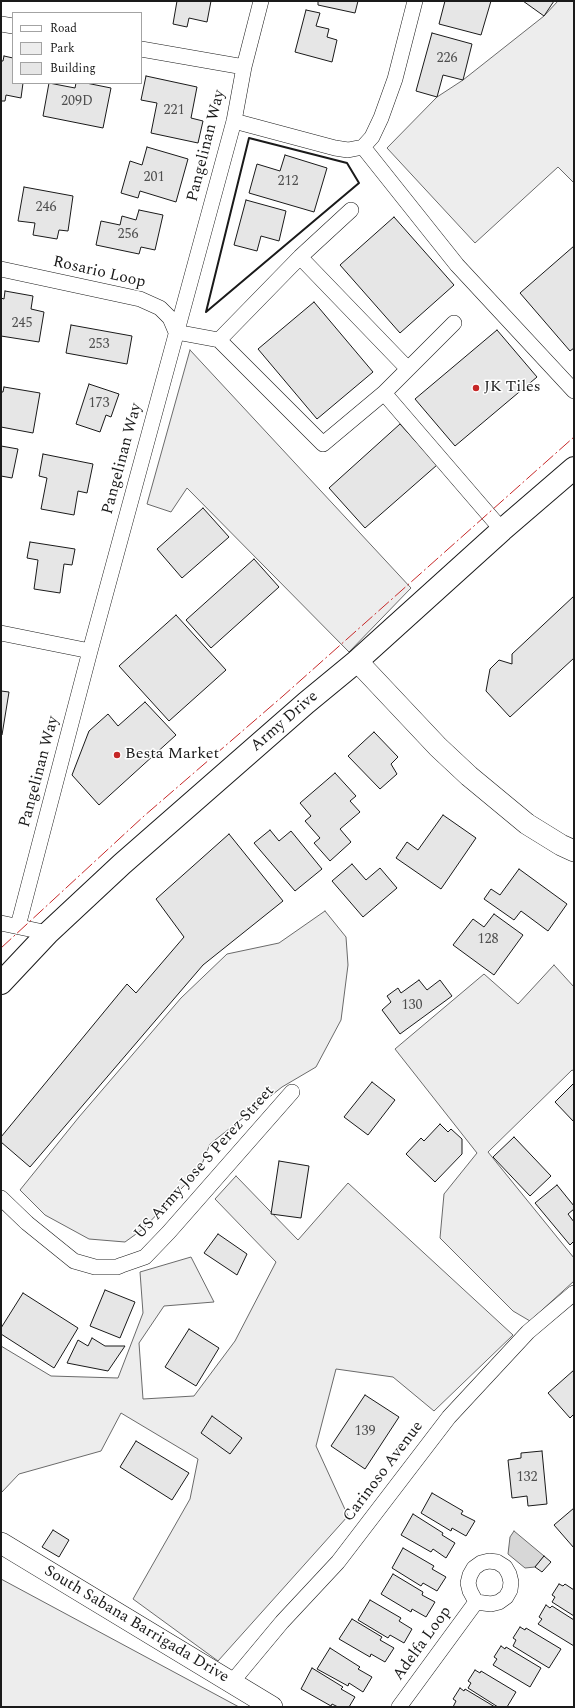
<!DOCTYPE html>
<html>
<head>
<meta charset="utf-8">
<style>
	body { margin:0 }
	#map { position:relative; width:575px; height:1708px; overflow:hidden; background:#fff; font-family:Spectral,serif }
	canvas { display:block }
	.frame { position:absolute; inset:0; border:2px solid #1a1a1a; pointer-events:none }
	.legend { position:absolute; left:12px; top:12px; width:130px; height:72px; box-sizing:border-box; background:#fff; border:1px solid #a3a3a3; margin:0; padding:5px 7px; list-style:none; font-size:12px; color:#1a1a1a }
	.legend li { display:flex; align-items:center; gap:8px; height:20px }
	.legend b { width:20px; border:1px solid #a3a3a3 }
</style>
</head>
<body>
<div id="map">
<canvas width="575" height="1708"></canvas>
<div class="frame"></div>
<ul class="legend">
<li><b style="height:5px;background:#fff"></b>Road</li>
<li><b style="height:11px;background:#ededed"></b>Park</li>
<li><b style="height:11px;background:#e6e6e6"></b>Building</li>
</ul>
</div>
<script>
const c = document.querySelector('canvas').getContext('2d');
c.lineJoin = 'round';
function fill(path, color) {
  c.fillStyle = color;
  c.fill(path, 'evenodd');
}
function poly(rows) {
  const path = new Path2D();
  for (const r of rows) {
    path.moveTo(r[0], r[1]);
    for (let i = 2; i < r.length; i += 2) path.lineTo(r[i], r[i + 1]);
  }
  return path;
}
function strokePath(path, color, width, dash) {
  c.strokeStyle = color;
  c.lineWidth = width;
  c.lineCap = dash ? 'butt' : 'round';
  c.setLineDash(dash || []);
  c.stroke(path);
}
function drawText(font, color, halo, rows, align = 'center') {
  c.font = font + ' Spectral,serif';
  c.lineWidth = 3;
  c.setLineDash([]);
  c.textBaseline = 'middle';
  c.strokeStyle = halo;
  c.fillStyle = color;
  for (const [text, x, y, turn = 0] of rows) {
    c.save();
    c.translate(x, y);
    c.rotate((+turn || 0) * Math.PI / 180);
    c.textAlign = isNaN(turn) ? turn : align;
    if (halo) c.strokeText(text, 0, 0);
    c.fillText(text, 0, 0);
    c.restore();
  }
}
const green = poly([
	[558,1,574,1,574,183,558,167,475,243,387,148,437,97,463,80,544,16,558,1],
	[190,350,411,588,349,652,187,488,171,512,147,504,190,350],
	[325,911,346,937,348,965,341,1020,316,1067,282,1087,210,1144,200,1169,143,1229,125,1242,89,1239,45,1215,20,1190,79,1117,181,998,227,954,279,943,325,911],
	[554,965,574,987,574,1071,572,1070,488,1152,574,1258,574,1281,530,1321,513,1311,440,1238,444,1194,477,1153,395,1049,484,974,518,1004,554,965],
	[236,1176,298,1240,348,1183,513,1335,434,1411,393,1377,336,1369,316,1446,348,1516,218,1661,133,1599,190,1499,198,1459,121,1413,101,1451,19,1474,1,1493,1,1346,51,1376,118,1378,143,1313,140,1272,191,1257,214,1302,164,1306,139,1343,143,1399,194,1396,235,1341,276,1262,215,1199,236,1176],
	[1,1579,239,1707,1,1707,1,1579]
]);
const water = poly([
	[514,1531,544,1556,535,1567,525,1568,508,1554,510,1537,514,1531]
]);
const building = poly([
	[177,1,211,1,207,22,189,18,187,27,173,24,177,1],
	[318,1,358,1,355,13,318,5,318,1],
	[445,1,491,1,481,35,439,24,445,1],
	[523,1,554,1,544,16,523,1],
	[306,10,320,13,316,26,329,29,327,37,337,40,332,62,295,52,306,10],
	[432,33,472,44,463,80,443,75,437,97,416,91,432,33],
	[4,56,13,58,13,83,23,83,21,98,6,95,5,101,1,101,1,61,3,61,4,56],
	[146,76,197,87,191,118,203,121,198,143,151,133,157,103,141,100,146,76],
	[49,83,75,88,76,83,86,83,111,88,103,128,43,116,49,83],
	[147,147,188,159,176,202,140,191,138,198,121,193,130,161,142,165,147,147],
	[285,155,327,168,314,212,249,193,257,164,280,171,285,155],
	[24,187,73,196,68,231,59,230,57,239,33,235,35,223,18,221,24,187],
	[246,200,286,211,279,241,261,236,257,251,234,245,246,200],
	[139,210,163,215,155,250,141,247,139,254,96,245,101,221,120,225,122,216,136,220,139,210],
	[394,217,454,285,400,333,340,265,394,217],
	[574,246,574,348,570,351,520,293,574,246],
	[5,291,33,296,31,309,44,312,39,342,1,336,1,298,4,299,5,291],
	[314,302,373,372,317,419,258,349,314,302],
	[71,325,132,336,127,364,66,353,71,325],
	[497,330,537,377,455,446,415,399,497,330],
	[89,384,119,394,111,417,106,415,100,432,76,424,89,384],
	[4,387,40,393,33,433,1,427,1,392,3,392,4,387],
	[400,424,437,465,365,528,329,488,400,424],
	[1,446,18,449,12,478,1,476,1,446],
	[43,454,93,464,87,493,78,491,74,515,41,509,47,478,39,476,43,454],
	[203,508,229,537,182,578,157,549,203,508],
	[30,542,75,549,72,565,64,564,60,593,34,589,38,560,27,558,30,542],
	[254,559,279,587,211,648,186,620,254,559],
	[574,596,574,658,510,717,486,691,490,669,499,660,512,664,512,654,574,596],
	[176,615,226,670,169,721,119,666,176,615],
	[1,691,9,692,2,735,1,735,1,691],
	[145,702,176,735,99,805,72,775,89,731,108,714,118,726,145,702],
	[374,732,398,757,391,764,397,774,380,789,348,756,374,732],
	[335,773,356,796,350,801,360,812,340,829,351,842,330,861,314,843,320,838,305,821,311,816,300,803,335,773],
	[443,815,476,838,441,889,396,858,407,842,418,850,443,815],
	[270,830,279,841,291,831,322,869,295,891,254,843,270,830],
	[229,834,283,901,203,965,30,1167,1,1142,1,1137,127,984,136,993,184,937,156,899,229,834],
	[352,864,366,880,380,868,397,888,363,917,332,881,352,864],
	[519,869,567,904,548,931,521,911,514,920,484,899,491,889,500,895,519,869],
	[494,914,523,935,494,975,453,945,473,919,484,927,494,914],
	[419,980,427,990,440,980,452,996,400,1034,382,1010,391,1002,387,996,398,988,401,993,419,980],
	[372,1082,395,1100,368,1135,344,1117,372,1082],
	[574,1083,574,1122,555,1102,574,1083],
	[440,1124,448,1132,451,1129,462,1139,462,1154,435,1182,406,1154,421,1138,424,1141,440,1124],
	[514,1137,551,1176,530,1196,493,1157,514,1137],
	[279,1161,309,1166,301,1218,271,1214,279,1161],
	[557,1185,574,1206,574,1209,568,1214,574,1222,574,1241,570,1245,535,1203,557,1185],
	[218,1234,247,1254,237,1275,204,1253,218,1234],
	[105,1290,135,1302,120,1338,90,1326,105,1290],
	[23,1293,78,1328,54,1368,1,1334,1,1328,23,1293],
	[189,1329,219,1348,196,1386,165,1367,189,1329],
	[92,1338,105,1346,125,1346,108,1371,67,1363,78,1340,88,1346,92,1338],
	[574,1370,574,1414,570,1418,548,1393,574,1370],
	[365,1395,399,1417,365,1469,331,1446,365,1395],
	[212,1416,242,1438,230,1454,201,1433,212,1416],
	[136,1441,189,1473,172,1500,120,1467,136,1441],
	[542,1451,547,1504,528,1506,527,1496,512,1498,508,1460,521,1458,521,1453,542,1451],
	[432,1493,463,1511,461,1514,475,1521,466,1536,452,1528,451,1531,421,1513,432,1493],
	[574,1508,574,1548,554,1525,574,1508],
	[413,1514,443,1533,442,1535,455,1543,446,1558,433,1549,431,1552,401,1535,413,1514],
	[53,1530,69,1540,59,1557,42,1547,53,1530],
	[403,1548,434,1566,432,1569,446,1577,437,1591,423,1583,421,1586,392,1568,403,1548],
	[544,1556,551,1562,542,1572,535,1567,544,1556],
	[393,1574,423,1592,422,1595,435,1602,426,1617,412,1609,411,1612,381,1594,393,1574],
	[559,1584,563,1586,565,1584,574,1590,574,1616,552,1602,555,1597,552,1595,559,1584],
	[370,1600,401,1618,399,1621,412,1629,404,1643,390,1635,388,1638,358,1620,370,1600],
	[546,1605,550,1608,552,1606,574,1620,574,1646,538,1624,542,1619,539,1617,546,1605],
	[352,1619,382,1637,380,1640,394,1648,385,1662,371,1654,370,1657,339,1639,352,1619],
	[520,1627,525,1630,526,1628,561,1649,549,1668,513,1646,516,1640,513,1638,520,1627],
	[501,1646,505,1649,506,1647,541,1668,530,1687,493,1665,497,1659,494,1657,501,1646],
	[330,1648,360,1667,358,1669,372,1677,363,1692,349,1683,348,1686,317,1669,330,1648],
	[312,1668,343,1687,341,1689,355,1697,349,1707,338,1707,332,1704,331,1706,301,1689,312,1668],
	[475,1670,480,1673,481,1671,516,1692,507,1707,498,1707,468,1688,471,1683,468,1681,475,1670],
	[460,1688,464,1691,465,1689,495,1707,453,1707,456,1701,453,1699,460,1688]
]);
const street = poly([
	[1,24,13,26],
	[141,49,244,67],
	[234,121,335,148,348,150,363,147,372,137,381,118,395,79,415,1],
	[363,147,457,265,574,391],
	[300,257,408,369],
	[1,269,140,299,160,308,170,318,176,332,219,340,323,444,384,393,454,323],
	[219,340,300,257,351,210],
	[384,393,502,530],
	[1,633,90,651],
	[1,923,48,933],
	[18,926,90,651,234,121,244,67,261,1],
	[1,1198,27,1223,74,1261,95,1267,117,1267,122,1265,145,1257,169,1232,292,1092],
	[489,1561,497,1562,505,1567,509,1574,511,1582,510,1590,506,1597,499,1602,491,1604,476,1602,470,1591,468,1583,470,1575,474,1568,481,1563,489,1561],
	[232,1682,282,1622,338,1562,449,1417,528,1332,574,1293],
	[399,1707,476,1602]
]);
const secondary = poly([
	[357,661,438,747,469,776,527,824,561,845,574,851],
	[1,1543,272,1707]
]);
const primary = poly([
	[1,983,48,933,122,864,306,703,357,661,502,530,574,468]
]);
const wall = poly([
	[249,138,347,163,359,183,206,312,249,138]
]);
const power = poly([
	[1,948,144,816,283,696,574,437]
]);
const markers = [
	[476,388,4,"#c62828"],
	[117,755,4,"#c62828"]
];
const numberNames = [
	["226",447,59],
	["209D",77,102],
	["221",174,111],
	["201",154,178],
	["212",288,182],
	["246",46,208],
	["256",128,235],
	["245",22,324],
	["253",99,345],
	["173",99,404],
	["128",488,940],
	["130",412,1006],
	["139",365,1432],
	["132",527,1478]
];
const streetNames = [
	["Pangelinan Way",207,146,-76],
	["Rosario Loop",99,273,13],
	["Pangelinan Way",123,459,-75],
	["Army Drive",285,722,-41],
	["Pangelinan Way",40,772,-75],
	["US Army Jose S Perez Street",205,1163,-48],
	["Carinoso Avenue",384,1472,-53],
	["South Sabana Barrigada Drive",136,1625,31],
	["Adelfa Loop",423,1644,-54]
];
const poiNames = [
	["JK Tiles",484,388],
	["Besta Market",125,755]
];
fill(green, '#ededed');
strokePath(green, '#6a6a6a', 1);
fill(water, '#d7d7d7');
strokePath(water, '#6a6a6a', 1);
fill(building, '#e6e6e6');
strokePath(building, '#1a1a1a', 1);
strokePath(street, '#1a1a1a', 16);
strokePath(secondary, '#1a1a1a', 22);
strokePath(primary, '#1a1a1a', 24);
strokePath(street, '#fff', 15);
strokePath(secondary, '#fff', 21);
strokePath(primary, '#fff', 22);
strokePath(wall, '#1a1a1a', 2);
strokePath(power, '#c62828', 1, [14, 3, 2, 3]);
for (const [x, y, r, color] of markers) {
  const dot = new Path2D();
  dot.arc(x, y, r, 0, 2 * Math.PI);
  c.fillStyle = color;
  c.fill(dot);
  strokePath(dot, '#fff', 1.5);
}
drawText('14px', '#4d4d4d', null, numberNames);
drawText('16px', '#1a1a1a', '#fff', streetNames);
drawText('16px', '#1a1a1a', '#fff', poiNames, 'left');
</script>
</body>
</html>
